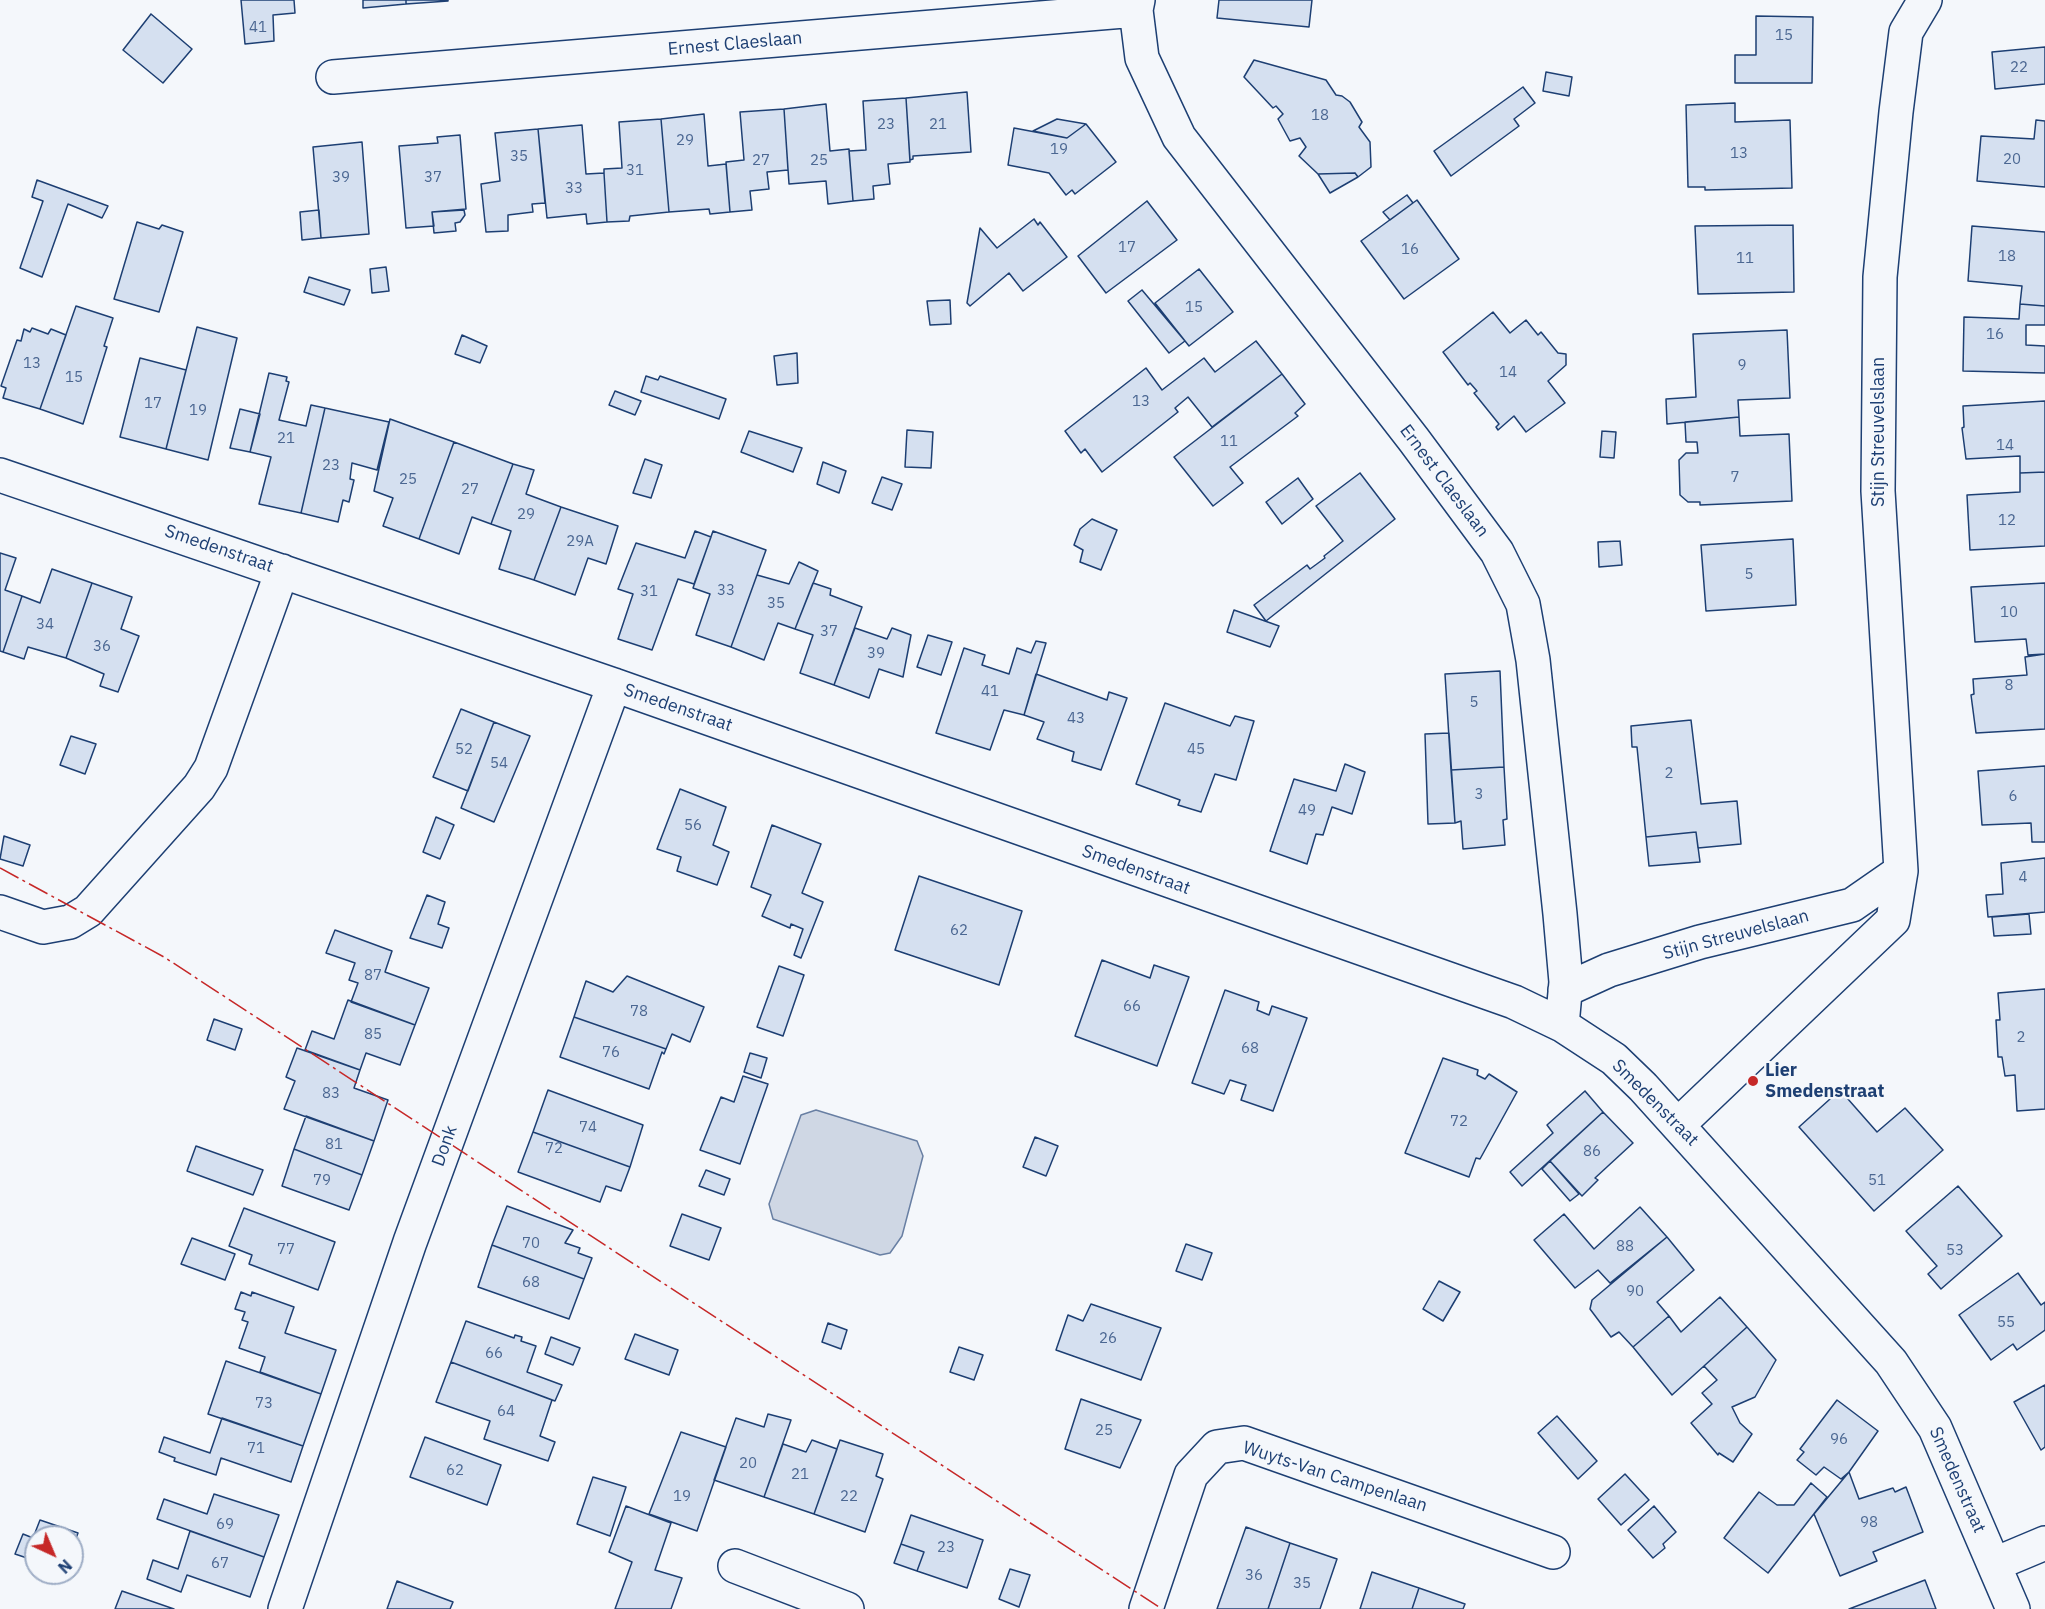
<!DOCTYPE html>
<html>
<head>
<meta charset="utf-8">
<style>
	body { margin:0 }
	#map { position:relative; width:2045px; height:1609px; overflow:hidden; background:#f4f7fb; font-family:"IBM Plex Sans",sans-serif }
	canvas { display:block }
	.north { position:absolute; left:24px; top:1525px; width:60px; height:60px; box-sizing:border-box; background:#f4f7fb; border:2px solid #9eadc5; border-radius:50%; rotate:136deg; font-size:16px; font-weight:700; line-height:24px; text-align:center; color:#1d3f73 }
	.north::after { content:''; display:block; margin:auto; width:21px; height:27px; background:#c62828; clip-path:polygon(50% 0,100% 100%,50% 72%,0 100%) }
</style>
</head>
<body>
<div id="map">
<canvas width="2045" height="1609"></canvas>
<div class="north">N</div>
</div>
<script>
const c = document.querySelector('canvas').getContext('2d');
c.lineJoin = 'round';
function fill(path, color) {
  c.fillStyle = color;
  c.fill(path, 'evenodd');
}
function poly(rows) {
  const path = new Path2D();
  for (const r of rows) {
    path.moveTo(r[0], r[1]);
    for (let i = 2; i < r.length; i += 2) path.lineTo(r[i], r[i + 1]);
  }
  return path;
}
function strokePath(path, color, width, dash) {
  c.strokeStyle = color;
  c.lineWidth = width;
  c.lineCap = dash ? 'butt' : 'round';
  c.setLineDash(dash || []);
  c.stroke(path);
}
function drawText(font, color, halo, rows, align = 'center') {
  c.font = font + ' "IBM Plex Sans",sans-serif';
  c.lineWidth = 4.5;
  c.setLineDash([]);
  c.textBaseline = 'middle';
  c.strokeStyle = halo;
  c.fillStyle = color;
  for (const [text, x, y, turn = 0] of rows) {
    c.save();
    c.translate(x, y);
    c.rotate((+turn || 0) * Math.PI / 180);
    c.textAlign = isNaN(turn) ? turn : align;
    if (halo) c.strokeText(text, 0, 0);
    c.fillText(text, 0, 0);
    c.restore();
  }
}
const water = poly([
	[816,1110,917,1141,923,1156,902,1236,890,1253,880,1255,773,1219,769,1204,801,1115,816,1110]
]);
const building = poly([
	[241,0,294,0,295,13,273,15,274,41,245,44,241,0],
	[363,0,406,0,406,4,363,8,363,0],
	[406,0,448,0,448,1,406,4,406,0],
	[1219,0,1312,0,1309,27,1217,18,1219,0],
	[151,14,192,49,163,83,123,50,151,14],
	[1756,16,1813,17,1812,83,1735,83,1735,55,1756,55,1756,16],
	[2045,47,2045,84,1995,89,1992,52,2045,47],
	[1254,60,1326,80,1336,95,1342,96,1350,102,1362,122,1359,127,1370,142,1371,167,1358,177,1355,173,1318,174,1299,156,1306,147,1300,138,1290,141,1278,119,1283,114,1276,106,1273,108,1244,77,1254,60],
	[1546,72,1572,77,1569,96,1543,91,1546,72],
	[1523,87,1535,103,1514,119,1519,126,1451,176,1434,151,1523,87],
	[967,92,971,152,913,156,913,159,910,160,906,98,967,92],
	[906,98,910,162,888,164,890,184,873,186,874,199,853,201,849,151,866,150,863,101,906,98],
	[1735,103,1735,122,1790,120,1792,188,1705,190,1705,187,1688,187,1686,105,1735,103],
	[826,104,830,151,849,149,853,201,828,204,826,181,789,184,784,109,826,104],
	[784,109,788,170,767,172,769,189,750,191,752,210,730,212,726,162,744,160,740,112,784,109],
	[704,114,708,166,726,164,730,212,710,214,709,209,669,212,661,119,704,114],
	[661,119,669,212,630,216,629,221,607,222,604,173,604,169,622,168,619,122,661,119],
	[1057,119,1086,124,1067,138,1033,131,1057,119],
	[2036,120,2045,121,2045,187,1977,181,1981,136,2034,139,2036,120],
	[1086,124,1116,162,1075,194,1072,190,1066,195,1049,173,1008,165,1014,128,1067,138,1086,124],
	[582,125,586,174,604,173,607,222,587,224,586,214,547,218,538,129,582,125],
	[538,129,545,203,532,204,533,212,508,215,508,231,486,232,481,184,500,181,495,133,538,129],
	[460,135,466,209,432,212,434,226,406,228,399,146,438,143,437,137,460,135],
	[362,142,369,234,321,238,313,147,362,142],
	[1355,173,1358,177,1330,193,1318,174,1355,173],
	[37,180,108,206,102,218,68,204,42,277,20,268,43,201,32,197,37,180],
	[1407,195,1413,203,1390,220,1383,212,1407,195],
	[1417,200,1459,259,1404,299,1361,241,1417,200],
	[1147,201,1177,240,1106,293,1078,256,1147,201],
	[319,210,321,238,302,240,300,212,319,210],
	[464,210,465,215,460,222,455,223,456,231,434,233,432,212,464,210],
	[1034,219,1038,225,1040,222,1067,257,1023,291,1009,273,970,306,967,303,980,228,997,248,1034,219],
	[137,222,159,229,162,225,183,232,159,312,114,299,137,222],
	[1793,225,1794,292,1698,294,1695,226,1793,225],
	[1972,226,2045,232,2045,306,2020,304,2022,286,1968,281,1972,226],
	[386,267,389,291,372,293,370,269,386,267],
	[1199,269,1233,312,1189,346,1155,303,1199,269],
	[309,277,350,290,344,305,304,292,309,277],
	[1142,290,1185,341,1169,353,1128,301,1142,290],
	[950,300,951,324,930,325,927,301,950,300],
	[2020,304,2045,306,2045,325,2026,325,2026,345,2045,346,2045,373,1963,371,1964,317,2019,319,2020,304],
	[76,306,113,318,104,346,107,347,83,424,40,409,76,306],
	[1493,312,1510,333,1526,320,1538,335,1541,332,1558,353,1566,354,1566,365,1548,381,1565,403,1526,432,1514,416,1498,430,1496,427,1499,424,1474,393,1477,391,1470,383,1468,385,1443,352,1493,312],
	[197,327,237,338,208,460,166,449,197,327],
	[32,328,48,334,51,329,66,335,40,409,3,398,6,388,1,386,17,340,21,341,24,329,30,332,32,328],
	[1787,330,1790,398,1738,400,1739,417,1667,424,1666,399,1696,397,1693,334,1787,330],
	[462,335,487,346,480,363,455,354,462,335],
	[1256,341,1282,374,1212,427,1188,397,1175,408,1178,412,1102,472,1085,449,1081,453,1065,431,1146,368,1162,390,1204,358,1215,372,1256,341],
	[797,353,798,383,777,385,774,356,797,353],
	[140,358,186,370,166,449,120,437,140,358],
	[269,373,287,377,286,381,289,382,279,420,306,426,311,405,325,408,301,513,259,504,271,457,250,452,269,373],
	[1282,374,1305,404,1295,413,1298,416,1230,467,1243,483,1213,506,1174,457,1282,374],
	[646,376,658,380,660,376,726,399,719,419,641,392,646,376],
	[615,391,641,401,635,415,609,405,615,391],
	[2045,401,2045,472,2020,473,2020,456,1966,459,1962,428,1964,427,1963,406,2045,401],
	[325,408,389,422,377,470,352,463,350,479,354,480,349,502,343,500,338,522,301,513,325,408],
	[240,409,260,414,250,452,230,448,240,409],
	[1739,417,1740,436,1789,434,1792,501,1700,505,1700,502,1688,502,1680,495,1679,460,1686,453,1698,453,1697,442,1686,442,1685,422,1739,417],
	[390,419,454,442,419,539,383,526,393,498,374,491,390,419],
	[907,430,933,432,931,468,905,467,907,430],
	[749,431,802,448,793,472,741,452,749,431],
	[1602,431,1616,432,1614,458,1600,457,1602,431],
	[454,442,513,464,491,524,472,517,459,554,419,539,454,442],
	[645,459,662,465,651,498,633,493,645,459],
	[823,462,846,471,839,493,817,484,823,462],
	[513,464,534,470,526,494,561,507,534,580,499,569,511,531,491,524,513,464],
	[2045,472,2045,546,1970,550,1967,495,2020,492,2020,473,2045,472],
	[1360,473,1395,519,1266,621,1254,605,1307,565,1310,569,1325,558,1324,556,1343,541,1316,506,1360,473],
	[882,477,902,484,892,510,872,503,882,477],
	[1298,478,1313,499,1282,524,1266,502,1298,478],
	[561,507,618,526,606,564,588,558,575,595,534,580,561,507],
	[1092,519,1117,530,1101,570,1080,562,1083,550,1074,545,1080,529,1092,519],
	[695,531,711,537,694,584,678,579,652,650,618,639,633,594,618,589,636,543,685,558,695,531],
	[713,531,766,550,731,647,696,635,710,594,693,588,713,531],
	[1793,539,1796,605,1706,611,1701,545,1793,539],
	[1620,541,1622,565,1599,567,1598,542,1620,541],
	[0,553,16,558,5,590,22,596,3,652,0,651,0,553],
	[799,562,818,571,795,629,778,623,764,660,731,647,757,575,789,584,799,562],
	[52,569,92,583,66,658,28,647,24,659,3,652,22,596,40,603,52,569],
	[92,583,132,597,121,629,139,636,118,692,100,686,104,674,66,658,92,583],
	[813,583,831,589,830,595,862,607,834,685,800,673,813,635,795,629,813,583],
	[2045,583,2045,654,2028,655,2026,639,1975,642,1971,587,2045,583],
	[1234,610,1279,626,1270,647,1227,632,1234,610],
	[855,628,887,639,892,628,911,635,903,677,879,669,869,698,834,685,855,628],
	[928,635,952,642,941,675,917,667,928,635],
	[1036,641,1046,643,1024,715,1004,710,990,750,936,733,964,648,985,655,982,665,1009,674,1017,648,1031,653,1036,641],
	[2045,654,2045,729,1976,733,1971,695,1974,694,1973,679,2027,675,2025,657,2045,654],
	[1500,671,1504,767,1451,770,1445,674,1500,671],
	[1036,674,1107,700,1109,692,1127,698,1101,770,1072,761,1074,752,1037,739,1044,722,1024,715,1036,674],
	[1165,703,1230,726,1235,716,1254,721,1236,780,1215,774,1201,812,1178,805,1180,800,1136,784,1165,703],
	[461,709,494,722,468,791,433,777,461,709],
	[1691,720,1701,804,1737,801,1741,844,1698,848,1696,832,1646,837,1637,747,1632,747,1631,726,1691,720],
	[494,722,530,736,494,822,461,808,494,722],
	[1449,733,1455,823,1428,824,1425,734,1449,733],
	[71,736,96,744,85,774,60,765,71,736],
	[1345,764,1365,772,1352,814,1332,807,1323,835,1316,834,1307,864,1270,851,1294,779,1336,791,1345,764],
	[2045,766,2045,842,2032,842,2031,823,1982,825,1978,771,2045,766],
	[1504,767,1507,819,1503,820,1505,845,1463,849,1461,821,1455,823,1451,770,1504,767],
	[680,789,726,807,713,845,729,852,717,885,677,871,681,857,657,849,680,789],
	[436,817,454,825,440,859,423,852,436,817],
	[772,825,821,844,802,893,823,902,801,958,794,955,803,929,791,924,790,928,762,916,771,895,751,887,772,825],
	[1696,832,1700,862,1649,866,1646,837,1696,832],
	[4,836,30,845,23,866,0,859,4,836],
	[2045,858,2045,912,1988,917,1986,895,2003,894,2001,863,2045,858],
	[919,876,1022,911,999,985,895,950,919,876],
	[427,895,445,902,438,924,449,928,442,948,410,938,427,895],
	[2029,914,2031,934,1994,936,1992,917,2029,914],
	[335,930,392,951,385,972,429,988,415,1025,351,1002,358,983,349,980,355,963,326,953,335,930],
	[1102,960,1150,978,1154,965,1189,977,1157,1066,1075,1036,1102,960],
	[779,966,804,975,783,1036,757,1027,779,966],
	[627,976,704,1007,690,1042,672,1034,666,1049,574,1017,586,981,613,992,627,976],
	[2045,989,2045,1109,2017,1111,2015,1075,2005,1076,2002,1057,1998,1057,1996,1020,2000,1020,1998,993,2045,989],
	[1225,990,1259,1002,1257,1010,1269,1015,1272,1006,1307,1018,1273,1111,1241,1100,1246,1085,1230,1080,1224,1094,1192,1083,1225,990],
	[348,1000,415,1025,400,1065,366,1053,360,1070,305,1050,312,1031,334,1039,348,1000],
	[574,1017,666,1049,664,1054,662,1052,649,1089,560,1057,574,1017],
	[214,1019,242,1029,235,1050,207,1040,214,1019],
	[297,1048,360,1070,354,1088,388,1100,374,1141,284,1109,295,1081,286,1077,297,1048],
	[750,1053,767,1058,761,1078,744,1072,750,1053],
	[1443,1058,1478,1070,1477,1075,1485,1079,1489,1074,1517,1092,1480,1159,1476,1158,1469,1177,1405,1153,1443,1058],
	[743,1076,768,1084,740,1164,700,1150,721,1097,734,1102,743,1076],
	[548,1090,643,1125,630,1167,533,1132,548,1090],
	[1840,1090,1877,1132,1905,1108,1943,1150,1874,1211,1799,1127,1840,1090],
	[1585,1091,1603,1112,1522,1186,1510,1172,1553,1133,1547,1125,1585,1091],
	[1603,1112,1633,1143,1595,1178,1598,1180,1582,1196,1550,1161,1603,1112],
	[306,1116,374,1141,362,1175,294,1149,306,1116],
	[533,1132,630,1167,621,1191,606,1186,600,1202,518,1172,533,1132],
	[1035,1137,1058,1146,1046,1176,1023,1167,1035,1137],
	[196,1146,263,1170,253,1195,187,1171,196,1146],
	[294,1149,362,1175,349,1210,282,1186,294,1149],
	[1550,1161,1579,1194,1570,1201,1542,1169,1550,1161],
	[706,1170,730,1179,724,1195,699,1186,706,1170],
	[1958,1186,2002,1236,1941,1289,1928,1274,1937,1266,1906,1231,1958,1186],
	[507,1206,573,1230,565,1243,580,1248,578,1253,592,1258,584,1279,492,1245,507,1206],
	[1640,1207,1667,1237,1610,1283,1598,1270,1575,1288,1534,1240,1564,1214,1594,1249,1640,1207],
	[244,1208,335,1242,318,1290,249,1264,252,1255,229,1246,244,1208],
	[682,1214,721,1228,709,1260,670,1246,682,1214],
	[1667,1237,1694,1270,1657,1302,1669,1316,1633,1347,1619,1332,1611,1337,1590,1309,1592,1300,1667,1237],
	[192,1238,235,1254,225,1280,181,1264,192,1238],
	[1186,1244,1212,1253,1202,1280,1176,1271,1186,1244],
	[492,1245,584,1279,569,1319,478,1287,492,1245],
	[2018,1273,2041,1305,2045,1302,2045,1330,2017,1350,2013,1344,1991,1360,1959,1315,2018,1273],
	[1439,1281,1460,1292,1443,1321,1423,1309,1439,1281],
	[241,1292,251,1296,252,1292,294,1307,285,1333,336,1350,321,1394,260,1372,265,1357,239,1348,248,1322,242,1320,245,1312,235,1309,241,1292],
	[1720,1297,1747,1327,1672,1395,1633,1347,1669,1316,1681,1332,1720,1297],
	[1091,1304,1161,1328,1141,1380,1056,1350,1068,1315,1083,1321,1091,1304],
	[466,1321,514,1338,515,1335,522,1337,521,1341,536,1346,527,1372,562,1385,555,1401,451,1362,466,1321],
	[828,1323,847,1330,841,1349,822,1342,828,1323],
	[1747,1327,1776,1360,1755,1397,1732,1407,1740,1423,1752,1434,1733,1462,1719,1453,1718,1455,1691,1423,1712,1404,1702,1393,1717,1380,1704,1366,1747,1327],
	[635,1334,678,1350,669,1375,625,1359,635,1334],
	[551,1337,580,1348,573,1365,545,1354,551,1337],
	[959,1347,983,1355,974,1380,950,1372,959,1347],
	[226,1361,321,1394,303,1446,208,1414,226,1361],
	[451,1362,552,1400,540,1436,555,1442,548,1461,484,1439,490,1421,436,1402,451,1362],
	[2045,1385,2045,1447,2041,1450,2014,1402,2045,1385],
	[1081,1399,1141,1420,1120,1468,1065,1449,1081,1399],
	[1837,1400,1878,1431,1849,1472,1841,1479,1824,1467,1816,1475,1797,1460,1804,1452,1800,1449,1837,1400],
	[768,1414,791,1420,764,1497,714,1480,736,1418,764,1427,768,1414],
	[1557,1416,1597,1461,1578,1479,1538,1433,1557,1416],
	[222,1418,303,1446,291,1482,221,1458,216,1475,174,1461,175,1458,159,1452,164,1437,210,1453,222,1418],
	[681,1432,726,1447,697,1531,649,1514,681,1432],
	[425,1437,501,1465,487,1505,410,1477,425,1437],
	[812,1440,837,1449,814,1514,764,1497,783,1444,806,1452,812,1440],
	[840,1440,883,1454,876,1476,883,1479,865,1532,814,1514,840,1440],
	[1849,1472,1859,1499,1893,1488,1895,1492,1906,1487,1923,1532,1873,1552,1877,1561,1840,1576,1814,1514,1849,1472],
	[1625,1474,1649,1500,1621,1525,1598,1499,1625,1474],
	[593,1477,626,1487,610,1536,577,1524,593,1477],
	[1811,1483,1827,1497,1768,1573,1724,1538,1759,1492,1777,1505,1794,1505,1811,1483],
	[214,1494,279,1515,264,1557,157,1519,164,1499,207,1514,214,1494],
	[626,1506,671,1523,655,1570,682,1578,671,1609,615,1609,632,1562,609,1552,626,1506],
	[1654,1506,1676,1532,1663,1544,1665,1548,1653,1558,1628,1530,1654,1506],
	[911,1515,983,1540,967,1588,917,1571,924,1552,901,1544,911,1515],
	[40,1520,78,1533,72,1549,72,1537,36,1537,36,1561,15,1554,23,1534,33,1538,40,1520],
	[1246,1527,1290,1543,1268,1609,1217,1609,1246,1527],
	[190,1531,264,1557,250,1597,187,1575,181,1592,147,1579,153,1560,178,1569,190,1531],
	[1290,1543,1337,1559,1320,1609,1268,1609,1290,1543],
	[901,1544,924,1552,917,1571,894,1563,901,1544],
	[1010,1569,1030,1575,1019,1607,999,1599,1010,1569],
	[1372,1572,1419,1588,1412,1609,1360,1609,1372,1572],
	[1925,1580,1936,1609,1849,1609,1925,1580],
	[397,1581,453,1602,450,1609,387,1609,397,1581],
	[1419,1588,1465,1604,1463,1609,1412,1609,1419,1588],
	[122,1591,174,1609,115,1609,122,1591]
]);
const street = poly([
	[1138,0,1136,10,1142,58,1179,137,1414,440,1497,552,1523,604,1533,660,1560,914,1566,982,1562,1025],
	[333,77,1136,10],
	[0,475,614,685,1514,1002,1562,1025,1614,1059,1643,1087,1891,1362,1935,1428,2013,1609],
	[0,912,43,927,70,922,88,911,199,787,211,768,282,571],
	[1565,990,1609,970,1700,942,1852,905,1901,871],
	[1679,1124,1893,920,1901,871,1878,491,1880,277,1896,112,1906,32,1925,0],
	[1995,1564,2045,1543],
	[735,1566,847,1609],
	[285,1609,410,1242,614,685],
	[1146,1609,1191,1475,1217,1447,1244,1443,1553,1552]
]);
const power = poly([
	[0,868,164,957,1162,1609]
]);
const markers = [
	[1753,1081,6,"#c62828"]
];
const numberNames = [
	["41",258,28],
	["15",1784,36],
	["22",2019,68],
	["18",1320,116],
	["23",886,125],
	["21",938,125],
	["29",685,141],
	["19",1059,150],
	["13",1739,154],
	["35",519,157],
	["20",2012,160],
	["27",761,161],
	["25",819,161],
	["31",635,171],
	["39",341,178],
	["37",433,178],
	["33",574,189],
	["17",1127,248],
	["16",1410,250],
	["18",2007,257],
	["11",1745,259],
	["15",1194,308],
	["16",1995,335],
	["13",32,364],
	["9",1742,366],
	["14",1508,373],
	["15",74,378],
	["13",1141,402],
	["17",153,404],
	["19",198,411],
	["21",286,439],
	["11",1229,442],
	["14",2005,446],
	["23",331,466],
	["7",1735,478],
	["25",408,480],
	["27",470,490],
	["29",526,515],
	["12",2007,521],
	["29A",580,542],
	["5",1749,575],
	["33",726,591],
	["31",649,592],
	["35",776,604],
	["10",2009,613],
	["34",45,625],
	["37",829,632],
	["36",102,647],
	["39",876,654],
	["8",2009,686],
	["41",990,692],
	["5",1474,703],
	["43",1076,719],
	["52",464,750],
	["45",1196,750],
	["54",499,764],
	["2",1669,774],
	["3",1479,795],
	["6",2013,797],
	["49",1307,811],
	["56",693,826],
	["4",2023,878],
	["62",959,931],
	["87",373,976],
	["66",1132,1007],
	["78",639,1012],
	["85",373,1035],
	["2",2021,1038],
	["68",1250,1049],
	["76",611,1053],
	["83",331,1094],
	["72",1459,1122],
	["74",588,1128],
	["81",334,1145],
	["72",554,1149],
	["86",1592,1152],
	["79",322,1181],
	["51",1877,1181],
	["70",531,1244],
	["88",1625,1247],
	["77",286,1250],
	["53",1955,1251],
	["68",531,1283],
	["90",1635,1292],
	["55",2006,1323],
	["26",1108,1339],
	["66",494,1354],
	["73",264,1404],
	["64",506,1412],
	["25",1104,1431],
	["96",1839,1440],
	["71",256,1449],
	["20",748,1464],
	["62",455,1471],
	["21",800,1475],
	["19",682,1497],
	["22",849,1497],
	["98",1869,1523],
	["69",225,1525],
	["23",946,1548],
	["67",220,1564],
	["36",1254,1576],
	["35",1302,1584]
];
const streetNames = [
	["Ernest Claeslaan",735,44,-5],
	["Stijn Streuvelslaan",1879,432,-90],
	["Ernest Claeslaan",1444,481,53],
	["Smedenstraat",219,549,19],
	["Smedenstraat",678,708,19],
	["Smedenstraat",1136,870,20],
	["Stijn Streuvelslaan",1736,935,-15],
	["Smedenstraat",1655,1103,45],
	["Donk",445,1146,-70],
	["Wuyts-Van Campenlaan",1335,1477,18],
	["Smedenstraat",1957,1480,66]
];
const poiNames = [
	["Lier",1765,1071],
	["Smedenstraat",1765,1092]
];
fill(water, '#cfd7e4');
strokePath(water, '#687fa3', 1.5);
fill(building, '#d5e0f0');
strokePath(building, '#1d3f73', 1.5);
strokePath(street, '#1d3f73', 36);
strokePath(street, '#f4f7fb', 33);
strokePath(power, '#c62828', 1.5, [21, 4.5, 3, 4.5]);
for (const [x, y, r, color] of markers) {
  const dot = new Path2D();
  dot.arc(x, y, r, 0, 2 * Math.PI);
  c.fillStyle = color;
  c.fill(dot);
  strokePath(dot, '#f4f7fb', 2);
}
drawText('15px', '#4b6792', null, numberNames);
drawText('18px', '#1d3f73', '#f4f7fb', streetNames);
drawText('bold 18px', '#1d3f73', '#f4f7fb', poiNames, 'left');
</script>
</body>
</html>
